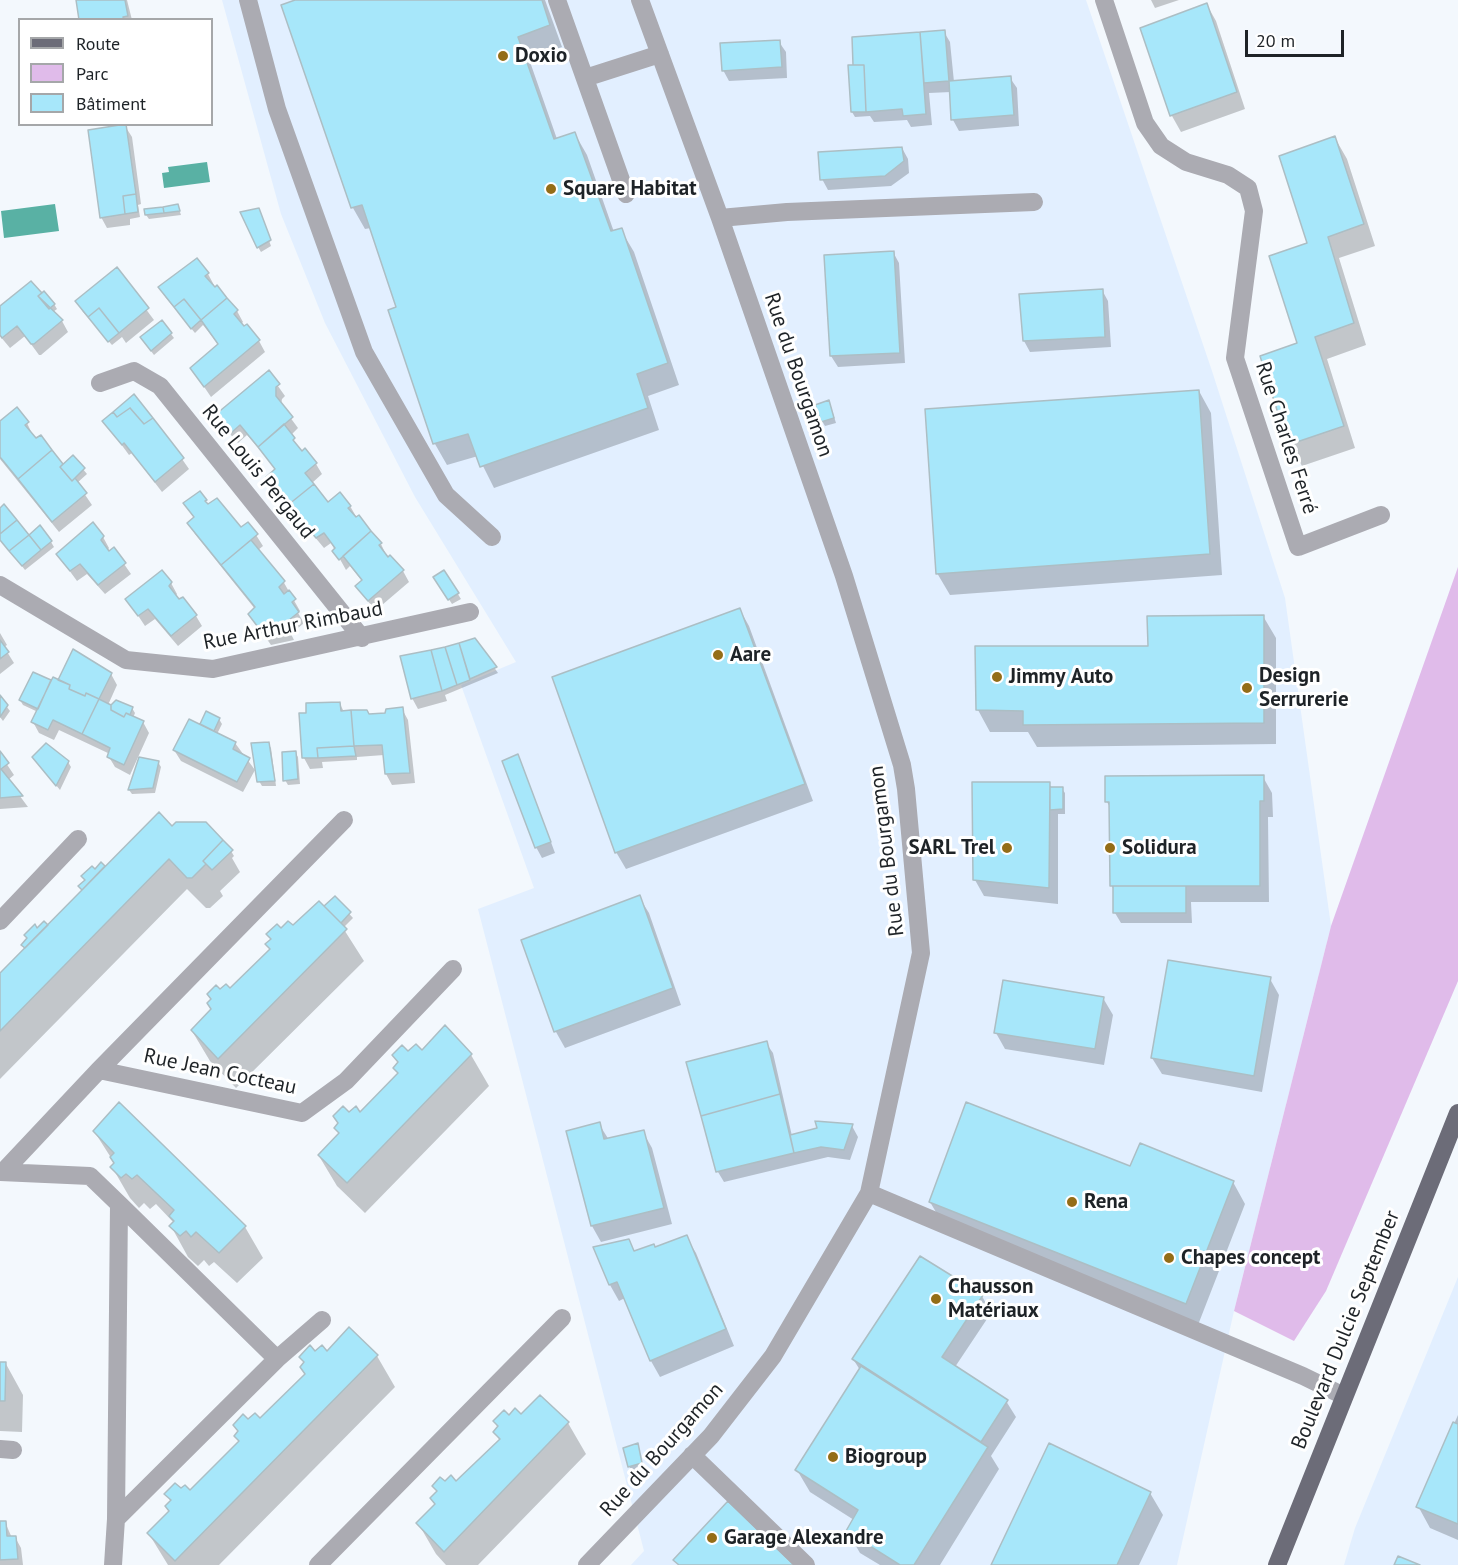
<!DOCTYPE html>
<html>
<head>
<meta charset="utf-8">
<style>
	body { margin:0 }
	#map { position:relative; width:1458px; height:1565px; overflow:hidden; background:#f3f8fd; font-family:"PT Sans",sans-serif }
	canvas { display:block }
	.legend { position:absolute; left:18px; top:18px; width:195px; height:108px; box-sizing:border-box; background:#fff; border:2px solid #a5a7a9; margin:0; padding:8px 10px; list-style:none; font-size:18px; color:#1e2327 }
	.legend li { display:flex; align-items:center; gap:12px; height:30px }
	.legend b { width:30px; border:2px solid #a5a7a9 }
	.scale { position:absolute; left:1245px; top:30px; width:99px; height:27px; box-sizing:border-box; border:3px solid #1e2327; border-top:0; padding-left:8px; font-size:18px; line-height:21px; white-space:nowrap; color:#1e2327; -webkit-text-stroke:4px #fff; paint-order:stroke }
</style>
</head>
<body>
<div id="map">
<canvas width="1458" height="1565"></canvas>
<ul class="legend">
<li><b style="height:8px;background:#6c6c78"></b>Route</li>
<li><b style="height:16px;background:#e0bbea"></b>Parc</li>
<li><b style="height:16px;background:#a7e7fa"></b>Bâtiment</li>
</ul>
<div class="scale">20 m</div>
</div>
<script>
const c = document.querySelector('canvas').getContext('2d');
c.lineJoin = 'round';
function fill(path, color) {
  c.fillStyle = color;
  c.fill(path, 'evenodd');
}
function poly(rows) {
  const path = new Path2D();
  for (const r of rows) {
    path.moveTo(r[0], r[1]);
    for (let i = 2; i < r.length; i += 2) path.lineTo(r[i], r[i + 1]);
  }
  return path;
}
function strokePath(path, color, width, dash) {
  c.strokeStyle = color;
  c.lineWidth = width;
  c.lineCap = dash ? 'butt' : 'round';
  c.setLineDash(dash || []);
  c.stroke(path);
}
function drawText(font, color, halo, rows, align = 'center') {
  c.font = font + ' "PT Sans",sans-serif';
  c.lineWidth = 6;
  c.setLineDash([]);
  c.textBaseline = 'middle';
  c.strokeStyle = halo;
  c.fillStyle = color;
  for (const [text, x, y, turn = 0] of rows) {
    c.save();
    c.translate(x, y);
    c.rotate((+turn || 0) * Math.PI / 180);
    c.textAlign = isNaN(turn) ? turn : align;
    if (halo) c.strokeText(text, 0, 0);
    c.fillText(text, 0, 0);
    c.restore();
  }
}
const built = poly([
	[222,0,1086,0,1212,371,1285,598,1331,926,1234,1311,1177,1565,631,1565,644,1551,478,909,534,888,461,685,516,662,415,497,325,323,281,214],
	[1458,1277,1458,1565,1344,1565,1355,1528]
]);
const green = poly([
	[1458,567,1458,981,1326,1291,1294,1341,1234,1311,1331,926]
]);
const water = poly([
	[207,162,210,182,164,188,162,173,169,172,168,167],
	[55,204,59,231,4,238,1,211]
]);
const shadow = poly([
	[78,0,127,0,132,20,80,20],
	[299,0,545,0,562,47,529,59,557,139,575,134,587,155,614,232,621,230,634,252,679,385,648,396,659,430,494,488,478,456,447,465,435,444,390,311,398,308,371,228,365,229,353,208,282,6],
	[1151,0,1179,0,1155,8],
	[1207,5,1216,21,1245,109,1181,132,1172,116,1142,29],
	[944,32,950,42,954,82,1010,78,1017,88,1019,126,959,131,953,120,951,92,929,93,932,125,911,127,907,120,874,122,870,116,855,117,852,112,849,67,856,67,854,38],
	[779,42,786,52,787,78,729,81,723,70],
	[125,126,132,137,141,204,138,205,140,217,130,219,130,225,107,228,101,217],
	[1335,138,1347,159,1375,246,1339,258,1366,345,1327,359,1355,448,1302,466,1290,444,1308,244],
	[902,148,908,159,909,173,891,186,828,190,822,179],
	[178,206,181,215,149,219,146,215],
	[259,213,271,246,261,252,258,247],
	[893,252,899,263,905,363,838,367,831,356],
	[196,260,208,274,214,285,212,286,237,311,243,322,241,324,259,341,265,352,211,397,192,369,219,345,203,325,195,333,166,298,160,288],
	[116,269,154,320,126,343,122,337,112,345,83,312,77,302],
	[1102,290,1108,301,1111,347,1030,352,1024,341],
	[54,304,57,309,53,312,62,321,68,332,41,355,39,355,25,336,10,348,0,336,0,308],
	[171,334,174,338,154,355,144,342],
	[268,372,285,396,282,399,281,405,298,428,291,435,299,450,316,464,322,474,312,483,327,504,350,506,357,518,359,517,381,544,388,559,390,557,403,571,409,582,375,611,357,586,362,581,350,566,346,570,331,543,324,548,274,488,268,477,276,470,266,457,247,435,238,443,223,426,217,416],
	[1199,391,1211,413,1222,575,950,595,937,573],
	[831,407,836,423,825,426,822,421],
	[104,421,182,459,189,469,162,492,132,453,129,455],
	[0,423,27,423,35,440,40,437,63,466,73,457,87,474,77,483,92,505,59,532,0,459],
	[199,493,208,506,241,529,248,524,256,535,263,546,258,550,283,581,300,611,298,613,304,623,291,634,294,640,271,645,250,615,255,609,195,534,189,524,194,518,185,504],
	[0,510,29,537,51,542,54,547,25,570,0,538],
	[103,537,109,548,107,551,124,564,131,574,105,594,87,574,77,581,58,555],
	[444,572,461,599,452,604,435,578],
	[171,583,177,594,175,597,196,616,202,626,178,646,155,619,145,626,127,599],
	[740,610,749,626,813,801,626,869,616,852],
	[1263,616,1276,638,1276,744,1037,747,1028,732,990,732,978,710,1150,647],
	[0,633,7,645,4,647,14,663,0,674],
	[474,639,498,673,445,695,447,701,418,709,412,698,431,652],
	[34,674,52,682,111,674,117,685,108,705,132,708,135,713,133,718,143,722,149,733,130,775,115,767,109,757,110,754,59,730,54,740,39,733,33,722,38,712,23,705,20,700],
	[0,698,10,711,3,721,0,717],
	[340,704,344,712,369,716,387,714,402,709,408,720,415,783,392,785,386,774,384,755,357,757,357,760,322,762,323,768,310,769,304,758],
	[206,713,219,719,222,724,217,734,235,743,255,770,243,792,181,761,174,750,200,726],
	[268,743,271,748,276,786,262,786,259,781],
	[295,752,298,757,300,784,288,785,285,780],
	[0,754,14,775,8,780,28,807,0,809],
	[517,756,523,767,555,853,542,858,536,847],
	[37,762,68,762,71,767,60,790],
	[158,762,161,767,155,793,132,794,129,790],
	[1263,777,1272,793,1273,817,1268,817,1269,902,1191,902,1192,923,1121,923,1115,913,1114,891,1112,886,1111,809,1107,802],
	[1049,784,1052,788,1062,789,1065,793,1065,814,1058,814,1058,904,984,896,975,880],
	[172,828,231,851,234,856,232,858,240,872,220,891,223,896,210,908,206,908,187,889,0,1079,0,975,25,950,22,945,37,930,48,927,83,891,80,886,101,865,105,869],
	[639,897,649,913,681,1005,565,1048,556,1032,523,941],
	[335,898,353,918,343,928,364,961,236,1088,210,1061,192,1031,212,1010,220,990,230,990,271,951,267,944,271,940,268,934,293,927,324,908],
	[1270,979,1279,995,1262,1092,1162,1074,1152,1058],
	[1103,998,1113,1015,1104,1065,1005,1049,996,1033],
	[766,1043,773,1053,792,1136,852,1126,858,1137,850,1160,828,1157,724,1182,718,1172],
	[422,1052,471,1055,489,1086,365,1213,337,1186,319,1156,340,1134,349,1114,360,1114,399,1075,395,1068,399,1064,394,1055],
	[599,1124,609,1140,643,1132,652,1148,672,1224,601,1242,592,1226],
	[94,1131,245,1227,263,1258,237,1283,214,1262,209,1266,204,1260,198,1266,188,1257,171,1226,174,1223,156,1204,150,1209,144,1203,139,1208,130,1198,112,1167,115,1164],
	[1233,1182,1245,1204,1198,1325,943,1224,930,1202],
	[686,1237,696,1253,734,1346,660,1377,651,1361,625,1298,619,1301,610,1285,628,1240,635,1253,655,1249],
	[982,1296,991,1313,955,1367,1006,1401,1016,1417,991,1456,999,1469,940,1565,880,1565,860,1553,847,1531,854,1520,810,1492,797,1470,860,1370,853,1359],
	[349,1330,377,1356,395,1387,219,1565,168,1565,149,1534,170,1512,171,1502,166,1494,181,1490,190,1492,239,1443,236,1436,248,1421,260,1420,306,1375,305,1363,301,1357,327,1353],
	[0,1364,6,1364,23,1395,22,1432,0,1431],
	[540,1397,568,1423,586,1454,478,1565,446,1565,436,1554,418,1523,436,1505,437,1492,434,1486,445,1483,456,1483,500,1441,495,1432,498,1428,494,1421,509,1417,522,1416],
	[1458,1415,1458,1540,1430,1528,1418,1506],
	[637,1445,644,1468,632,1471,629,1466],
	[1150,1493,1163,1515,1139,1565,993,1565],
	[5,1522,12,1538,15,1537,21,1548,23,1565,0,1565,0,1523]
]);
const building = poly([
	[76,0,125,0,128,16,123,17,124,20,79,20,76,0],
	[295,0,542,0,550,25,518,37,554,139,575,132,611,231,622,228,668,363,637,374,648,408,480,467,468,434,433,444,388,310,396,307,362,205,351,208,281,5,295,0],
	[1207,3,1237,92,1170,116,1140,28,1207,3],
	[945,30,949,81,924,83,920,32,945,30],
	[920,32,926,114,903,116,902,109,866,112,864,65,853,65,852,37,920,32],
	[780,40,782,67,722,71,720,43,780,40],
	[848,65,864,65,866,112,851,112,848,65],
	[1011,76,1014,115,951,120,949,81,1011,76],
	[126,124,136,194,123,196,125,214,100,218,88,130,126,124],
	[1335,136,1364,224,1328,237,1354,323,1315,337,1344,426,1288,445,1260,356,1297,343,1269,256,1307,243,1279,156,1335,136],
	[902,147,904,161,885,176,820,180,818,152,902,147],
	[136,194,138,212,125,214,123,196,136,194],
	[178,204,180,211,164,213,163,207,178,204],
	[163,207,164,213,145,215,144,209,163,207],
	[259,208,271,240,257,248,240,212,259,208],
	[894,251,900,353,830,356,824,255,894,251],
	[197,258,209,273,205,276,215,287,217,285,227,298,201,320,184,299,174,307,158,287,197,258],
	[117,267,149,308,119,333,99,308,88,317,75,301,117,267],
	[31,281,42,293,38,296,63,320,34,344,31,344,17,326,2,338,0,335,0,306,31,281],
	[1103,289,1105,337,1023,341,1019,294,1103,289],
	[44,291,55,304,49,309,38,296,44,291],
	[227,298,238,310,234,314,244,326,247,324,260,340,204,387,190,368,218,344,201,320,227,298],
	[184,299,201,320,191,329,174,307,184,299],
	[99,308,119,333,108,342,88,317,99,308],
	[162,320,172,333,151,351,140,337,162,320],
	[269,370,280,384,276,387,276,396,293,417,258,447,240,425,231,433,215,415,269,370],
	[1199,390,1210,554,936,574,925,409,1199,390],
	[134,394,153,418,144,424,130,408,117,417,113,412,134,394],
	[829,400,834,418,821,422,815,405,829,400],
	[17,407,29,422,25,425,36,438,41,435,52,450,18,479,0,457,0,421,17,407],
	[130,408,144,424,153,418,184,458,155,482,124,443,122,445,102,421,113,412,117,417,130,408],
	[284,424,295,438,293,440,302,451,305,448,317,463,305,473,314,484,288,505,266,477,275,469,258,447,284,424],
	[52,450,63,464,60,467,72,481,75,478,87,493,52,522,18,479,52,450],
	[73,455,85,468,72,481,60,467,73,455],
	[314,484,328,502,340,492,351,506,348,508,356,517,359,515,371,531,339,560,332,551,335,548,324,533,316,538,288,505,314,484],
	[200,491,207,500,205,501,208,504,217,498,241,527,248,522,258,534,221,565,187,523,194,517,183,503,200,491],
	[4,504,17,520,0,534,0,508,4,504],
	[17,520,29,535,9,551,0,540,0,534,17,520],
	[93,522,104,536,101,540,109,551,114,547,126,563,98,585,80,564,70,571,56,554,93,522],
	[40,525,52,541,41,550,29,535,40,525],
	[371,531,382,543,379,545,388,557,390,555,404,570,368,601,355,586,362,580,343,556,371,531],
	[29,535,41,550,22,566,9,551,29,535],
	[251,540,285,581,279,587,284,594,289,590,296,599,292,602,299,612,284,624,290,630,264,635,248,614,255,607,221,565,251,540],
	[162,570,172,582,169,586,179,599,183,597,197,615,171,636,148,609,138,616,125,599,162,570],
	[444,570,459,593,448,600,433,577,444,570],
	[740,608,805,784,615,853,552,677,740,608],
	[1264,615,1264,723,1023,725,1023,711,976,710,975,646,1148,646,1147,616,1264,615],
	[475,638,497,667,470,679,459,643,475,638],
	[0,640,9,652,0,659,0,640],
	[459,643,470,680,457,685,445,647,459,643],
	[445,647,457,685,442,691,431,650,445,647],
	[73,649,112,673,99,699,86,693,85,696,69,689,70,685,58,680,73,649],
	[431,650,442,691,411,699,400,656,431,650],
	[33,672,51,680,38,709,19,700,33,672],
	[53,677,70,685,69,689,85,696,86,693,99,699,82,734,53,720,48,730,31,722,53,677],
	[0,695,8,705,0,717,0,695],
	[99,699,111,705,111,710,124,717,126,713,144,721,124,765,107,757,110,748,82,734,99,699],
	[116,700,133,707,130,715,126,713,124,717,111,710,111,705,116,700],
	[340,702,341,711,351,710,354,746,317,748,318,758,302,758,299,713,306,713,306,703,340,702],
	[403,707,410,773,385,774,382,745,354,746,351,710,367,710,369,714,385,713,386,709,403,707],
	[206,711,220,718,214,731,200,724,206,711],
	[189,719,236,742,233,749,250,758,237,782,173,750,189,719],
	[269,742,275,781,257,782,251,743,269,742],
	[46,743,69,761,56,786,32,757,46,743],
	[354,746,356,756,318,758,317,748,354,746],
	[0,751,9,763,1,769,23,796,0,798,0,751],
	[296,751,298,779,283,781,282,752,296,751],
	[518,754,551,842,535,848,502,761,518,754],
	[139,757,159,761,153,788,128,790,139,757],
	[1264,775,1264,801,1260,801,1260,886,1110,886,1109,802,1105,802,1105,776,1264,775],
	[972,782,1050,782,1049,888,973,880,972,782],
	[1050,787,1063,787,1063,809,1050,810,1050,787],
	[159,812,172,826,176,822,206,822,223,840,203,861,206,864,192,878,187,878,169,859,0,1031,0,973,159,812],
	[223,840,233,850,212,870,203,861,223,840],
	[101,862,105,866,82,890,78,886,85,880,81,876,92,866,95,869,101,862],
	[1113,886,1186,886,1186,913,1113,913,1113,886],
	[640,895,673,988,554,1032,521,940,640,895],
	[335,896,351,912,341,923,324,906,335,896],
	[319,901,347,929,218,1059,191,1030,211,1009,207,1003,211,999,207,994,216,985,220,989,226,984,230,988,270,949,265,944,271,939,266,934,277,924,281,928,288,921,293,925,319,901],
	[44,921,48,925,25,948,21,945,27,938,24,935,35,924,37,928,44,921],
	[1168,960,1271,977,1254,1076,1151,1058,1168,960],
	[1003,980,1104,997,1095,1049,994,1033,1003,980],
	[445,1025,472,1054,347,1183,318,1155,339,1133,334,1128,338,1123,333,1116,343,1106,349,1112,356,1106,360,1112,398,1073,393,1068,398,1062,392,1055,402,1045,408,1051,416,1044,422,1050,445,1025],
	[767,1041,780,1094,701,1116,686,1062,767,1041],
	[780,1094,794,1153,716,1172,701,1116,780,1094],
	[119,1102,246,1226,219,1253,196,1232,191,1237,186,1231,180,1236,169,1226,174,1221,169,1216,174,1210,137,1175,132,1179,126,1174,121,1178,110,1167,114,1163,110,1157,114,1153,93,1131,119,1102],
	[966,1102,1130,1166,1140,1143,1234,1181,1186,1304,929,1202,966,1102],
	[815,1121,853,1124,844,1150,821,1147,794,1153,790,1135,817,1128,815,1121],
	[600,1122,604,1139,644,1130,664,1208,591,1226,566,1131,600,1122],
	[687,1235,726,1329,650,1361,617,1282,609,1285,593,1247,629,1239,634,1251,654,1244,655,1247,687,1235],
	[920,1256,983,1295,942,1357,1008,1400,981,1442,852,1359,920,1256],
	[349,1327,378,1355,175,1561,147,1533,169,1511,165,1506,171,1500,164,1494,175,1483,181,1488,185,1485,190,1490,239,1441,234,1436,238,1431,233,1425,243,1414,248,1419,255,1413,260,1418,305,1374,300,1367,304,1362,299,1357,310,1345,315,1351,322,1345,327,1351,349,1327],
	[0,1362,6,1362,5,1401,0,1401,0,1362],
	[861,1366,988,1447,914,1565,900,1565,846,1531,858,1510,795,1470,861,1366],
	[540,1395,569,1422,444,1552,416,1523,435,1504,430,1498,437,1491,432,1486,440,1477,445,1481,451,1475,456,1481,500,1439,493,1432,498,1426,493,1421,504,1410,509,1415,515,1408,521,1414,540,1395],
	[1453,1422,1458,1424,1458,1524,1416,1507,1453,1422],
	[638,1443,642,1463,628,1467,623,1448,638,1443],
	[1049,1443,1151,1492,1117,1565,991,1565,1049,1443],
	[728,1501,794,1565,679,1565,673,1560,728,1501],
	[0,1521,6,1521,7,1536,16,1536,18,1559,0,1560,0,1521],
	[1398,1556,1420,1565,1394,1565,1398,1556]
]);
const minor = poly([
	[248,0,277,109,364,352,446,495,492,537],
	[557,0,626,194],
	[1104,0,1145,123,1161,146,1186,162,1228,175,1248,188,1254,211,1235,358,1298,547,1381,515],
	[585,78,660,54],
	[720,218,787,212,1034,202],
	[100,383,134,371,160,386,362,638],
	[0,585,126,660,213,669,470,612],
	[0,921,78,839],
	[99,1070,302,1113,346,1081,453,969],
	[0,1172,90,1176,119,1204,116,1519,113,1565],
	[3,1172,99,1070,344,820],
	[869,1193,1303,1376,1344,1396],
	[119,1204,277,1359],
	[0,1449,13,1450],
	[692,1455,806,1565],
	[116,1519,277,1359,322,1320],
	[318,1565,562,1318],
	[587,1565,711,1436,773,1356,869,1193,921,953,906,789,902,765,844,576,720,218,640,0]
]);
const major = poly([
	[1277,1565,1458,1113]
]);
const markers = [
	[503,56,6,"#946d17"],
	[551,189,6,"#946d17"],
	[718,655,6,"#946d17"],
	[997,677,6,"#946d17"],
	[1247,688,6,"#946d17"],
	[1007,848,6,"#946d17"],
	[1110,848,6,"#946d17"],
	[1072,1202,6,"#946d17"],
	[1169,1258,6,"#946d17"],
	[936,1299,6,"#946d17"],
	[833,1457,6,"#946d17"],
	[712,1538,6,"#946d17"]
];
const poiNames = [
	["Doxio",515,56],
	["Square Habitat",563,189],
	["Aare",730,655],
	["Design",1259,676],
	["Serrurerie",1259,700],
	["Jimmy Auto",1009,677],
	["SARL Trel",995,848,"right"],
	["Solidura",1122,848],
	["Rena",1084,1202],
	["Chapes concept",1181,1258],
	["Chausson",948,1287],
	["Matériaux",948,1311],
	["Biogroup",845,1457],
	["Garage Alexandre",724,1538]
];
const streetNames = [
	["Rue du Bourgamon",798,375,71],
	["Rue Charles Ferré",1286,438,72],
	["Rue Louis Pergaud",258,472,51],
	["Rue Arthur Rimbaud",293,626,-11],
	["Rue du Bourgamon",887,851,-97],
	["Rue Jean Cocteau",220,1072,12],
	["Boulevard Dulcie September",1346,1330,-68],
	["Rue du Bourgamon",662,1450,-48]
];
fill(built, '#e2efff');
fill(green, '#e0bbea');
fill(water, '#59b1a4');
fill(shadow, '#0003');
fill(building, '#a7e7fa');
strokePath(building, '#acbec4', 1.5);
strokePath(minor, '#ababb2', 18);
strokePath(major, '#6c6c78', 18);
for (const [x, y, r, color] of markers) {
  const dot = new Path2D();
  dot.arc(x, y, r, 0, 2 * Math.PI);
  c.fillStyle = color;
  c.fill(dot);
  strokePath(dot, '#fff', 2);
}
drawText('bold 21px', '#1e2327', '#fff', poiNames, 'left');
drawText('21px', '#1e2327', '#fff', streetNames);
</script>
</body>
</html>
